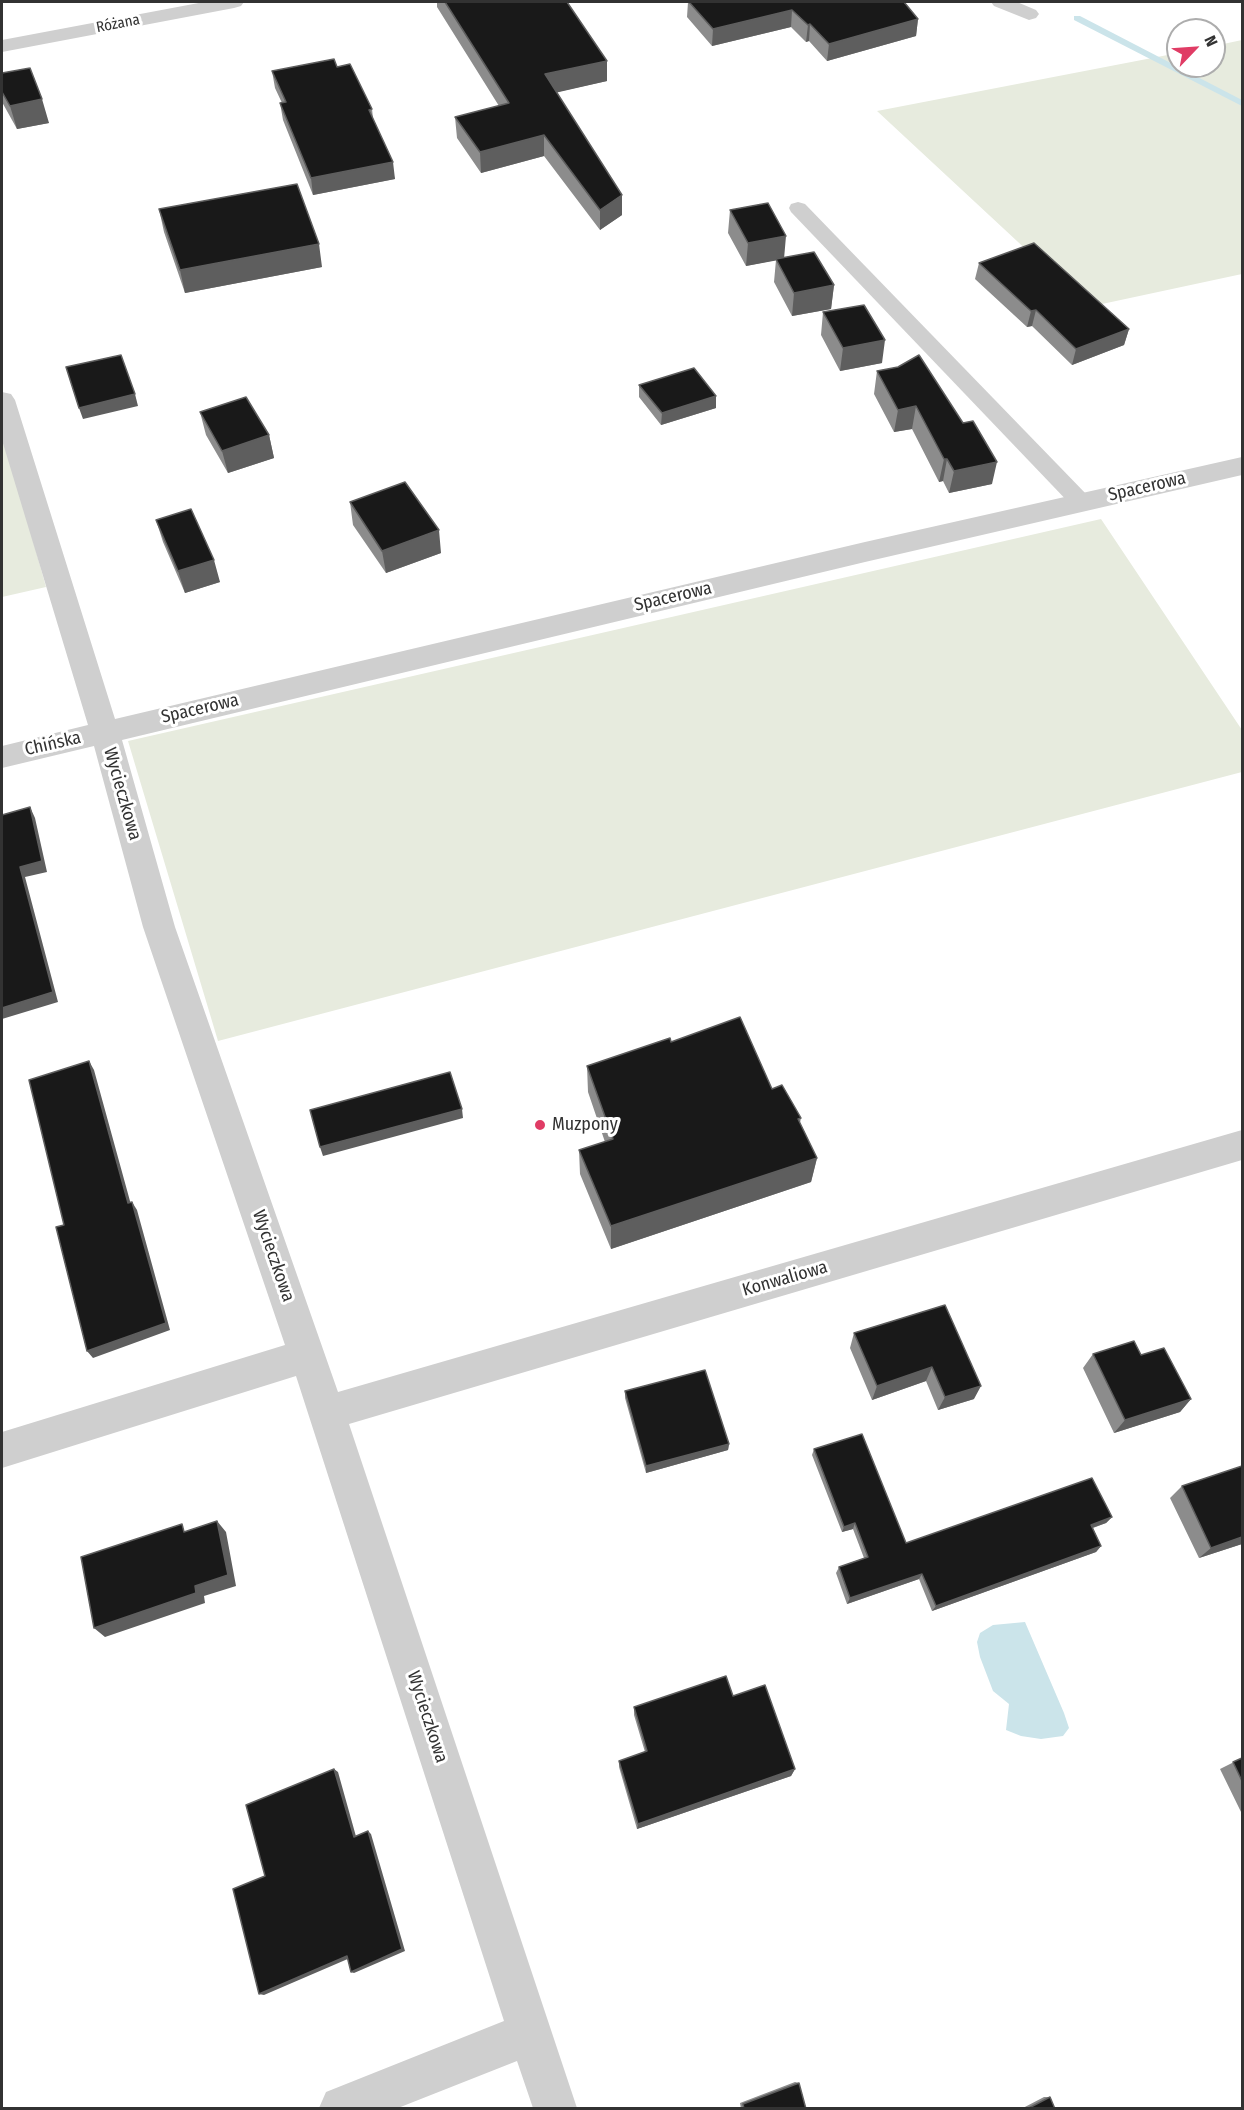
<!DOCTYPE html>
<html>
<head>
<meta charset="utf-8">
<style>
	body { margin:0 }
	#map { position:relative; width:1244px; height:2110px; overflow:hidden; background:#fff; font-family:"Fira Sans Condensed",sans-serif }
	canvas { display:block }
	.frame { position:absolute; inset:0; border:3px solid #323232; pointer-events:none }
	.north { position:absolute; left:1166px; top:18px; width:60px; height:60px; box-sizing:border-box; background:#fff; border:2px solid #adadad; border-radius:50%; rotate:65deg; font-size:16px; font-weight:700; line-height:24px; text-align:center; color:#323232 }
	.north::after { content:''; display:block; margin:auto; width:21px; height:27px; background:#e03c65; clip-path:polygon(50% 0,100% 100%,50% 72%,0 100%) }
</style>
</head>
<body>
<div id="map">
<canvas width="1244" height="2110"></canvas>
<div class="frame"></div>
<div class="north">N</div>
</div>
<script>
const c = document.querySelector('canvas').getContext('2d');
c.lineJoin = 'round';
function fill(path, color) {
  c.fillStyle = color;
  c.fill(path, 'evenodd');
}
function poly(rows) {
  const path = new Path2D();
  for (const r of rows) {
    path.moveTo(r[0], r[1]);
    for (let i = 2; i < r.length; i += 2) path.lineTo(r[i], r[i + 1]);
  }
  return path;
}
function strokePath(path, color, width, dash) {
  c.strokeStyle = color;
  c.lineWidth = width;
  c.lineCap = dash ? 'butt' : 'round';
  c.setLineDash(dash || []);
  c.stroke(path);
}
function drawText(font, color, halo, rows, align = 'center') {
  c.font = font + ' "Fira Sans Condensed",sans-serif';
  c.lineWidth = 6;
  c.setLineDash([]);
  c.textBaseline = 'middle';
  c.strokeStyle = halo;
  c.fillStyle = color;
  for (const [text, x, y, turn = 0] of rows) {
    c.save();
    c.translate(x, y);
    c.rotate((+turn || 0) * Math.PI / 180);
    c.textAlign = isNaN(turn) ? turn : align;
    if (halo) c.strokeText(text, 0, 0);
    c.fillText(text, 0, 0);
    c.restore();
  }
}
const green = poly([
	[1242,40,1242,274,1088,307,877,111,1178,53,1178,66,1214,66,1214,46],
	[2,430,46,587,2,597],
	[1101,519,1242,730,1242,772,218,1041,128,741]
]);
const water = poly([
	[1025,1622,1064,1713,1069,1728,1063,1736,1041,1739,1021,1736,1006,1730,1009,1704,993,1691,980,1657,977,1642,980,1633,993,1625]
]);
const stream = poly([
	[1074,16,1080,16,1242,100,1242,106,1074,20,1074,16]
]);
const service = poly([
	[798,202,805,204,1089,497,1092,502,1089,507,1081,509,1073,507,791,212,789,208,791,204,798,202]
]);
const minor = poly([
	[204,2,244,2,241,6,234,8,2,52,2,40,204,2],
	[991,2,1017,2,1036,10,1039,14,1036,18,1029,20,994,6,991,2],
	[2,392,11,394,15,400,115,719,865,542,1242,457,1242,475,865,562,122,740,175,927,338,1392,1242,1130,1242,1160,349,1424,577,2108,533,2108,517,2061,398,2108,319,2108,326,2092,504,2021,296,1376,2,1468,2,1432,285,1345,143,927,94,746,2,768,2,746,88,725,2,440,2,392]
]);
const wall = poly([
	[437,2,567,2,607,81,557,92,622,215,600,230,544,156,481,173,457,138,455,117,499,106,437,7],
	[688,2,904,2,918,19,916,36,827,61,809,41,806,42,791,27,712,46,687,17],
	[337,67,372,109,373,118,395,179,313,195,283,120,280,103,282,103,275,88,272,71],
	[2,73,49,123,17,129,2,102],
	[159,209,322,267,185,293,164,232],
	[730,210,784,258,834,285,831,309,792,316,774,282,776,260,746,266,728,233],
	[979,263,1129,329,1124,345,1072,365,1032,326,1027,327,975,279],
	[823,312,882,363,840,371,821,335],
	[898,367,992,484,949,493,943,481,939,482,912,429,894,432,874,394,877,371],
	[639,385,716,396,716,408,661,425,639,397],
	[200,412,269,435,274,458,228,473,206,435],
	[350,502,441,553,386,573,353,525],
	[156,520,220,582,185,593,163,542],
	[671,1042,772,1089,801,1118,800,1123,817,1158,811,1182,611,1249,580,1174,579,1150,605,1142,588,1092,587,1066],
	[945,1305,974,1399,938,1410,926,1381,872,1400,850,1348,854,1333],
	[1093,1354,1141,1355,1191,1399,1180,1412,1114,1433,1083,1368],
	[625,1391,729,1444,728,1450,646,1473,625,1398],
	[814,1449,906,1543,1112,1517,1106,1523,1093,1528,1101,1546,1096,1552,932,1611,919,1579,847,1604,836,1573,839,1567,864,1558,853,1529,842,1532,812,1455],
	[1182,1486,1242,1544,1199,1558,1170,1498],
	[733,1696,795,1769,791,1776,637,1829,619,1767,619,1761,645,1752,634,1715,634,1707],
	[1242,1758,1242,1814,1220,1769],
	[795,2082,799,2083,806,2109,741,2109,740,2103],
	[1044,2097,1050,2097,1055,2109,1021,2109]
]);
const shadedWall = poly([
	[792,10,791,27,712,46,713,29],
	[918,19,916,36,827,61,829,44],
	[810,24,809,41,806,42,808,25],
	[607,61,607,81,546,95,545,74],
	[42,99,49,123,17,129,10,106],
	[544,135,544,156,481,173,480,152],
	[393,162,395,179,313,195,311,178],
	[622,195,622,215,600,230,600,210],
	[786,236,784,259,746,266,748,243],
	[319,244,322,267,185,293,180,270],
	[834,285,831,309,792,316,794,293],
	[1036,310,1032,326,1027,327,1031,311],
	[1129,329,1124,345,1072,365,1076,349],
	[885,340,882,363,840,371,843,348],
	[135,394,138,406,83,419,79,408],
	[716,396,716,408,661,425,662,413],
	[916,406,912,429,894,432,898,410],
	[269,435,274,458,228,473,222,451],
	[944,459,947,459,943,481,939,482],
	[997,462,992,484,949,493,954,471],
	[439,530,441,553,386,573,382,551],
	[214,560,220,582,185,593,178,571],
	[30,807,35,818,47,872,25,877,58,1002,2,1019,2,1008,20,867],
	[89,1061,94,1070,133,1212,128,1203],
	[462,1109,463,1118,323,1156,320,1147],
	[817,1158,811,1182,611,1249,611,1226],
	[132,1202,137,1210,170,1330,93,1358,87,1351],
	[932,1367,926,1381,872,1400,877,1386],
	[981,1386,974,1399,938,1410,945,1397],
	[1191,1399,1180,1412,1114,1433,1125,1420],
	[729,1444,728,1450,646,1473,646,1466],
	[1112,1517,1106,1523,1086,1530,1091,1525],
	[217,1521,226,1532,236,1586,204,1596,205,1603,105,1637,94,1628,195,1586],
	[855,1523,853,1529,842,1532,844,1527],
	[1242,1537,1242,1544,1199,1558,1211,1548],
	[1101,1546,1096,1552,932,1611,936,1606],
	[922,1574,919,1579,847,1604,850,1598],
	[334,1769,338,1772,357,1840,354,1837],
	[795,1769,791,1776,637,1829,638,1824],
	[368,1831,371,1834,405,1951,354,1973,351,1972],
	[347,1956,350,1958,264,1995,259,1994]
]);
const building = poly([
	[445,2,567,2,607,61,545,74,622,195,600,210,544,135,480,152,455,117,509,103,445,2],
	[689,2,904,2,918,19,829,44,810,24,808,25,792,10,713,29,689,2],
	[334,59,337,67,350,64,372,109,369,110,393,162,311,178,280,103,286,102,272,71,334,59],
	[30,68,42,99,10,106,2,92,2,73,30,68],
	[297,184,319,244,180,270,159,209,297,184],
	[768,203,786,236,748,243,730,210,768,203],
	[1034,243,1129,329,1076,349,1036,310,1031,311,979,263,1034,243],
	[814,252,834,285,794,293,776,259,814,252],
	[864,305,885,340,843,348,823,312,864,305],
	[121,355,135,394,79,408,66,367,121,355],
	[919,355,963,423,973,421,997,462,954,471,947,459,944,459,916,406,898,410,877,371,898,367,919,355],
	[694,368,716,396,662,413,639,385,694,368],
	[246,397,269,435,222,451,200,412,246,397],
	[405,482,439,530,382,551,350,502,405,482],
	[191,509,214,560,178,571,156,520,191,509],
	[30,807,42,861,20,867,53,992,2,1008,2,815,30,807],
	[740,1017,772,1089,782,1085,801,1118,798,1119,817,1158,611,1226,579,1150,613,1139,587,1066,670,1038,671,1042,740,1017],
	[89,1061,128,1203,132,1202,166,1323,87,1351,56,1227,64,1225,29,1080,89,1061],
	[450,1072,462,1109,320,1147,310,1110,450,1072],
	[945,1305,981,1386,945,1397,932,1367,877,1386,854,1333,945,1305],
	[1134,1341,1141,1355,1164,1348,1191,1399,1125,1420,1093,1354,1134,1341],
	[705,1370,729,1444,646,1466,625,1391,705,1370],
	[862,1434,906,1543,1092,1478,1112,1517,1091,1525,1101,1546,936,1606,922,1574,850,1598,839,1567,868,1557,855,1523,844,1527,814,1449,862,1434],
	[1242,1466,1242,1537,1211,1548,1182,1486,1242,1466],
	[217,1521,228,1575,195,1586,196,1593,94,1628,81,1557,182,1524,184,1532,217,1521],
	[726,1676,733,1696,765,1685,795,1769,638,1824,619,1761,647,1751,634,1707,726,1676],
	[1242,1758,1242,1781,1233,1762,1242,1758],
	[334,1769,354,1837,368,1831,402,1949,351,1972,347,1956,259,1994,233,1889,265,1876,246,1805,334,1769],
	[799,2083,806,2109,744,2109,743,2104,799,2083],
	[1050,2097,1055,2109,1027,2109,1050,2097]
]);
const markers = [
	[540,1125,6,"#e03c65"]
];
const farStreetnames = [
	["Różana",118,24,-11]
];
const streetNames = [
	["Spacerowa",1147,487,-13],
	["Spacerowa",673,597,-13],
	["Spacerowa",200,709,-13],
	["Chińska",53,744,-13],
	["Wycieczkowa",122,794,74],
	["Wycieczkowa",273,1256,71],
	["Konwaliowa",785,1279,-16],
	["Wycieczkowa",427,1717,72]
];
const poiNames = [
	["Muzpony",552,1125]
];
fill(green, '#e7ebde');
fill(water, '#cbe4ea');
fill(stream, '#cbe4ea');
fill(service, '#cfcfcf');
fill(minor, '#cfcfcf');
fill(wall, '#8c8c8c');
fill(shadedWall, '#5e5e5e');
fill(building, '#191919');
strokePath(building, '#5e5e5e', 1.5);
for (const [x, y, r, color] of markers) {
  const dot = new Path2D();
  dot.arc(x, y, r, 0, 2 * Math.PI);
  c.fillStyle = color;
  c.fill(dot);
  strokePath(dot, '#fff', 2);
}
drawText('15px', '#323232', '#fff', farStreetnames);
drawText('18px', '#323232', '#fff', streetNames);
drawText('18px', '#323232', '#fff', poiNames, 'left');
</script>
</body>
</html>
